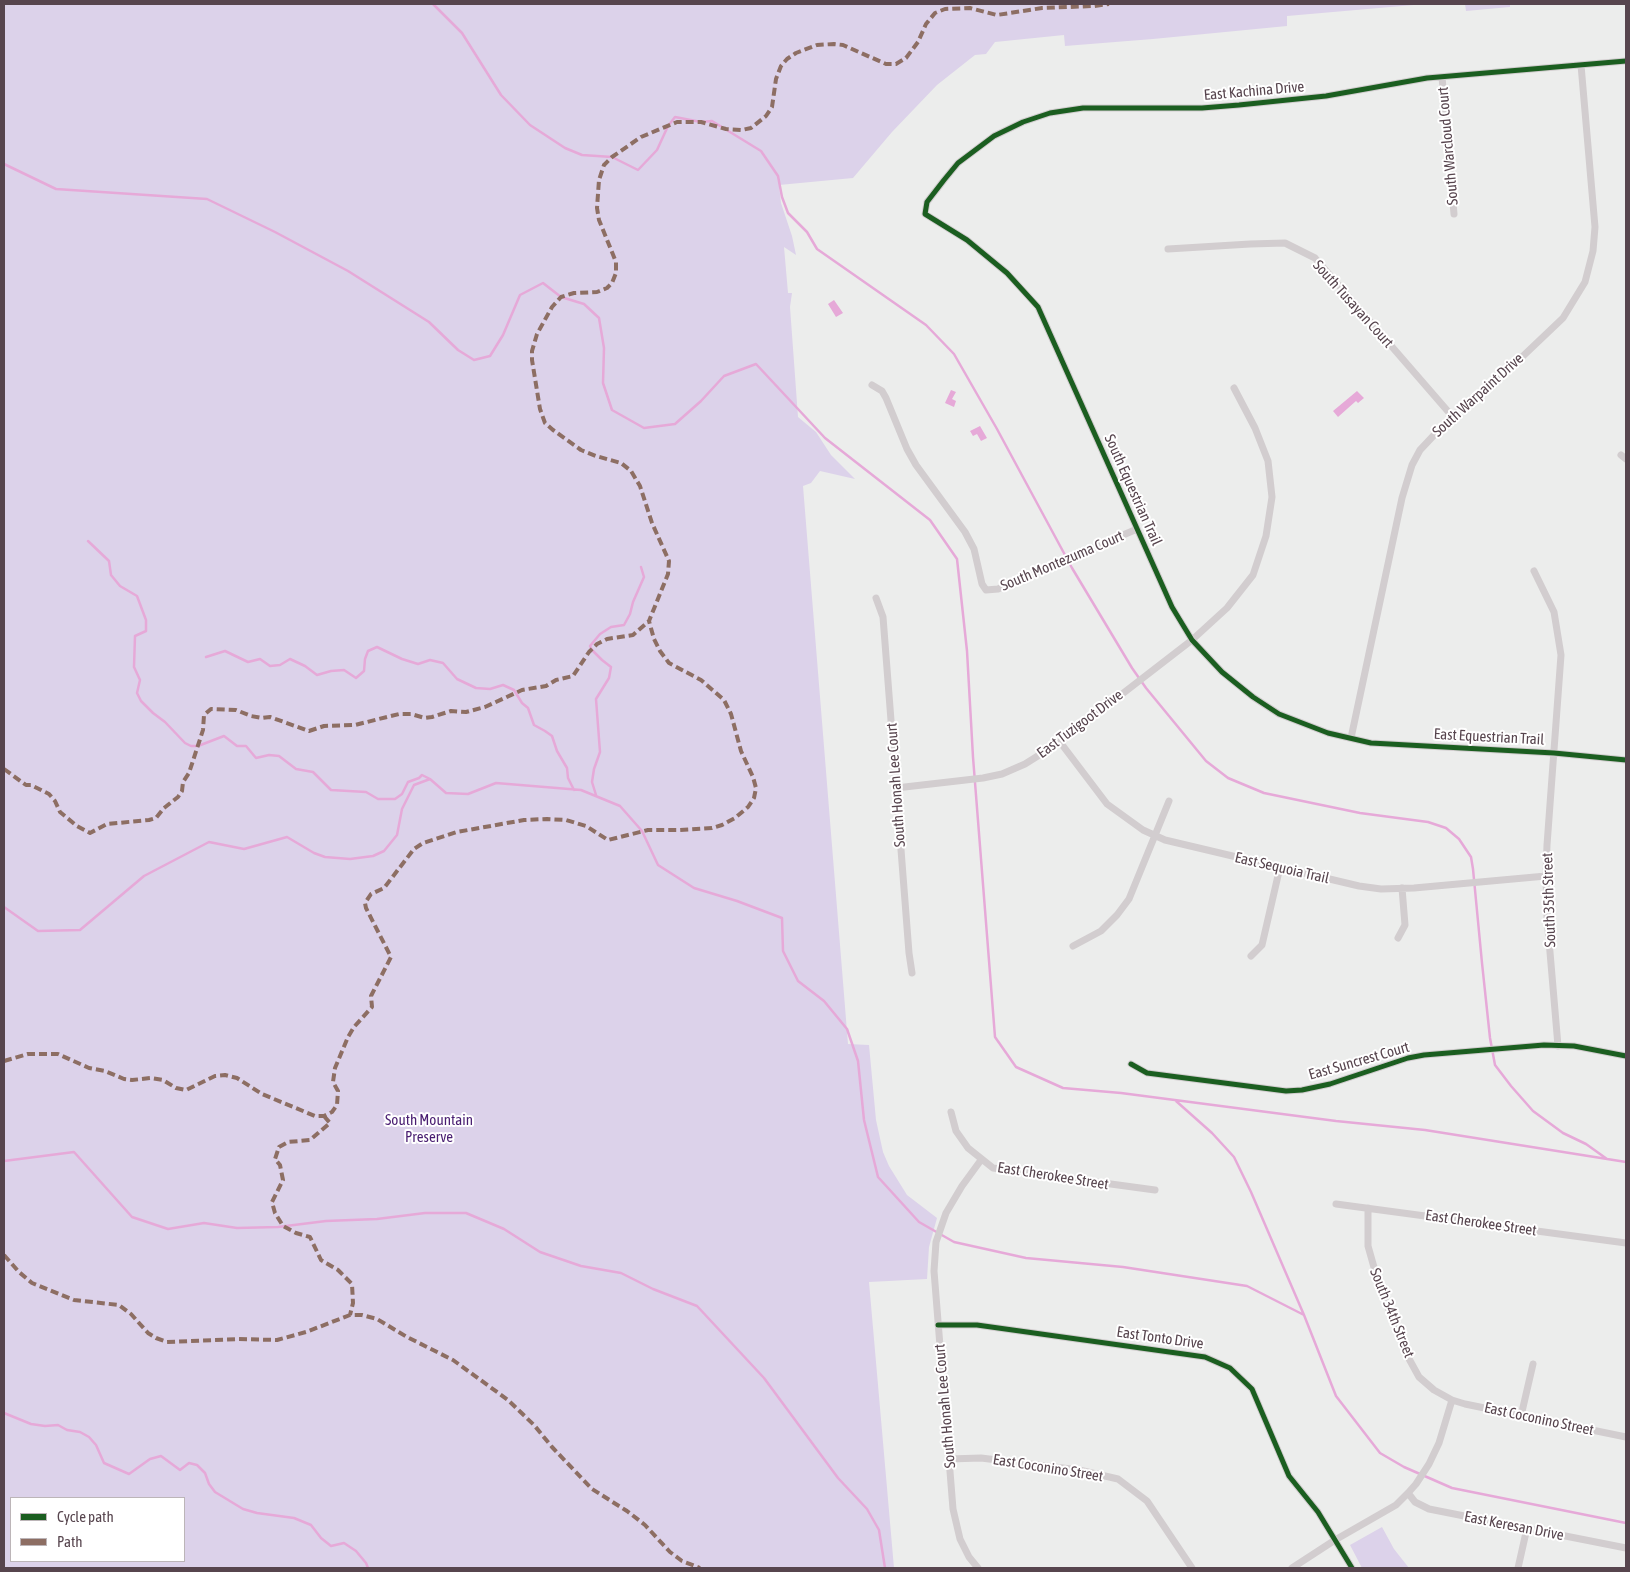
<!DOCTYPE html>
<html>
<head>
<meta charset="utf-8">
<style>
	body { margin:0 }
	#map { position:relative; width:1630px; height:1572px; overflow:hidden; background:#ecedec; font-family:"Asap Condensed",sans-serif }
	canvas { display:block }
	.frame { position:absolute; inset:0; border:5px solid #57454e; pointer-events:none }
	.legend { position:absolute; left:10px; top:1497px; width:175px; height:65px; box-sizing:border-box; background:#fff; border:1px solid #bcb5b8; margin:0; padding:6px 9px; list-style:none; font-size:15px; color:#57454e }
	.legend li { display:flex; align-items:center; gap:10px; height:25px }
	.legend b { width:25px; border:1px solid #bcb5b8 }
</style>
</head>
<body>
<div id="map">
<canvas width="1630" height="1572"></canvas>
<div class="frame"></div>
<ul class="legend">
<li><b style="height:6px;background:#1b5e20"></b>Cycle path</li>
<li><b style="height:6px;background:#8d6e63"></b>Path</li>
</ul>
</div>
<script>
const c = document.querySelector('canvas').getContext('2d');
c.lineJoin = 'round';
function fill(path, color) {
  c.fillStyle = color;
  c.fill(path, 'evenodd');
}
function poly(rows) {
  const path = new Path2D();
  for (const r of rows) {
    path.moveTo(r[0], r[1]);
    for (let i = 2; i < r.length; i += 2) path.lineTo(r[i], r[i + 1]);
  }
  return path;
}
function strokePath(path, color, width, dash) {
  c.strokeStyle = color;
  c.lineWidth = width;
  c.lineCap = dash ? 'butt' : 'round';
  c.setLineDash(dash || []);
  c.stroke(path);
}
function drawText(font, color, halo, rows, align = 'center') {
  c.font = font + ' "Asap Condensed",sans-serif';
  c.lineWidth = 4;
  c.setLineDash([]);
  c.textBaseline = 'middle';
  c.strokeStyle = halo;
  c.fillStyle = color;
  for (const [text, x, y, turn = 0] of rows) {
    c.save();
    c.translate(x, y);
    c.rotate((+turn || 0) * Math.PI / 180);
    c.textAlign = isNaN(turn) ? turn : align;
    if (halo) c.strokeText(text, 0, 0);
    c.fillText(text, 0, 0);
    c.restore();
  }
}
const green = poly([
	[4,4,1425,4,1287,16,1287,26,1153,39,1065,46,1064,35,995,42,986,54,975,55,937,85,892,132,853,178,779,185,781,203,792,236,796,255,784,247,788,293,792,293,790,307,798,417,816,432,831,455,855,479,820,471,811,483,803,486,848,1044,869,1045,876,1120,883,1152,889,1166,907,1195,937,1218,929,1247,927,1279,869,1282,894,1568,4,1568],
	[184,1498,184,1561,11,1561,11,1498],
	[1465,4,1510,4,1510,7,1466,11],
	[1382,1527,1394,1549,1409,1568,1362,1568,1350,1545]
]);
const water = poly([
	[834,300,843,313,836,317,828,304],
	[951,390,956,392,952,399,956,401,954,407,945,403],
	[1357,391,1364,398,1358,403,1356,401,1338,417,1333,411],
	[980,426,987,438,981,441,977,434,973,436,970,431]
]);
const stream = poly([
	[433,4,462,33,501,95,530,125,565,148,582,155,612,157,638,170,657,150,668,126,675,117,701,122,712,121,761,151,778,176,782,197,788,213,807,232,817,249,926,325,954,354,997,429,1072,568,1132,668,1146,688,1206,761,1228,778,1264,793,1360,813,1428,822,1446,828,1459,839,1471,857,1473,869,1482,963,1490,1038,1495,1065,1511,1086,1533,1111,1563,1133,1586,1144,1607,1159],
	[4,164,56,189,207,199,275,232,348,271,429,322,458,350,474,360,490,356,503,335,520,295,543,283,561,297,584,304,599,318,604,348,603,383,612,410,644,428,675,424,701,401,724,376,756,364,825,438,930,520,957,559,967,651,973,757,995,1037,1016,1067,1063,1088,1121,1093,1336,1121,1425,1130,1626,1162],
	[88,541,109,561,111,575,120,586,137,596,146,620,146,631,135,636,134,667,140,680,137,693,141,701,153,713,165,722,185,743,191,746,198,746,224,736,237,746,246,746,256,758,269,755,279,756,296,769,313,772,331,790,366,792,378,799,395,799,402,794,408,782,419,778,422,775,430,779],
	[206,657,225,651,248,662,260,659,270,666,280,665,290,659,305,666,317,675,331,671,344,670,356,678,364,671,365,659,368,651,377,647,402,659,418,664,430,660,443,663,457,679,476,688,490,689,503,685,514,690,522,703,528,708,534,725,545,731,552,736,557,751,567,768,568,778,574,790],
	[596,795,592,782,594,769,600,752,596,699,609,678,611,667,602,660,592,650,590,646,600,634,611,627,624,625,630,614,633,602,644,577,641,567],
	[4,907,38,931,80,930,144,876,209,842,244,849,287,837,314,853,325,857,350,859,373,856,384,851,397,835,402,809,414,785,430,779,446,793,468,794,496,783,581,790,620,806,642,831,658,865,694,888,737,901,782,918,783,951,798,981,824,1001,847,1029,858,1061,864,1120,878,1177,919,1222,954,1242,1026,1258,1123,1267,1247,1286,1304,1315],
	[1176,1101,1212,1133,1234,1157,1251,1192,1304,1315,1336,1396,1380,1453,1404,1467,1452,1488,1626,1523],
	[4,1161,74,1152,132,1217,168,1229,204,1223,237,1228,278,1227,326,1221,377,1219,425,1213,466,1213,504,1229,540,1252,581,1266,621,1273,653,1289,697,1306,764,1378,838,1478,867,1509,879,1530,885,1568],
	[4,1413,31,1424,45,1426,58,1425,67,1430,80,1432,89,1437,96,1445,104,1463,129,1474,150,1459,161,1456,180,1470,189,1463,197,1465,205,1473,209,1484,215,1492,243,1509,257,1513,294,1518,311,1525,321,1538,331,1546,344,1543,356,1551,366,1563,368,1568]
]);
const minor = poly([
	[1626,61,1427,78,1326,96,1239,105,1202,108,1083,108,1050,113,1023,122,994,136,958,163,944,180,927,202,925,214,967,240,1007,273,1038,307,1172,607,1192,640,1222,672,1253,697,1279,714,1328,733,1371,743,1554,753,1626,760],
	[1442,77,1454,214],
	[1168,249,1250,244,1285,243,1315,258,1452,416],
	[872,385,882,391,886,398,907,449,916,465,965,532,974,549,982,584,986,590,998,589,1137,529],
	[1621,455,1626,459],
	[1534,571,1554,612,1561,655,1547,845,1546,876,1547,917,1558,1046],
	[876,598,883,617,909,953,912,973],
	[1351,738,1402,498,1412,465,1420,450,1452,416,1522,357,1563,318,1585,282,1593,251,1595,227,1581,65],
	[1060,742,1107,804,1143,830,1165,840,1359,886,1381,889,1414,888,1546,876],
	[896,788,983,778,1002,774,1025,764,1060,742,1192,640,1227,608,1253,575,1266,536,1272,497,1268,461,1255,428,1234,388],
	[1398,938,1405,925,1402,888],
	[1073,946,1101,931,1117,915,1129,899,1169,801],
	[1251,956,1262,945,1280,867],
	[1131,1064,1147,1073,1286,1091,1302,1090,1330,1084,1408,1058,1424,1055,1544,1045,1574,1046,1626,1056],
	[951,1112,956,1131,968,1148,993,1168,1155,1190],
	[1336,1204,1626,1243],
	[1368,1208,1368,1246,1379,1285,1408,1357,1419,1377,1434,1390,1452,1400,1465,1404,1626,1437],
	[938,1325,977,1325,1205,1357,1230,1368,1252,1389,1289,1476,1318,1512,1352,1568],
	[1521,1416,1533,1364],
	[949,1459,981,1458,1079,1470,1118,1479,1147,1501,1192,1568],
	[1408,1493,1415,1502,1429,1509,1626,1548],
	[978,1568,969,1557,960,1539,953,1509,934,1271,936,1242,946,1213,962,1186,981,1160],
	[1292,1568,1335,1540,1396,1505,1408,1493,1416,1484,1429,1464,1439,1443,1452,1400],
	[1518,1568,1527,1528]
]);
const quiet = poly([
	[4,769,26,785,31,785,49,794,55,801,60,812,77,826,90,833,107,824,149,820,156,818,164,808,178,797,182,791,183,782,189,773,203,730,204,715,211,709,236,710,251,716,262,718,270,717,309,731,324,726,355,725,399,714,411,714,425,718,432,717,451,711,466,712,485,707,522,690,546,686,556,680,573,676,589,652,597,644,607,639,633,635,649,621],
	[4,1061,28,1054,58,1054,89,1068,105,1071,124,1079,132,1080,151,1078,163,1080,176,1088,186,1090,215,1076,225,1075,237,1078,262,1094,315,1116,324,1116,332,1112,337,1105,338,1091,333,1082,335,1068,348,1037,354,1027,372,1007,371,996,391,957,366,908,365,903,371,894,384,888,414,849,423,843,457,832,524,820,547,819,566,820,586,826,608,840,648,830,680,830,712,828,722,825,735,818,748,807,754,798,756,788,753,777,741,751,731,714,724,700,701,680,669,663,660,651,654,639,649,621,668,574,669,561,652,523,640,486,631,471,621,463,596,456,581,450,553,430,545,423,540,409,532,360,532,351,537,334,552,307,561,297,574,293,597,292,607,288,612,283,616,273,616,262,599,220,597,208,599,180,604,165,612,157,641,137,677,122,701,122,726,129,742,130,751,128,766,116,772,107,776,79,781,66,787,59,796,53,817,45,834,44,843,45,886,64,896,64,906,58,918,42,926,24,935,13,945,9,970,8,997,15,1042,8,1094,6,1109,4],
	[324,1116,330,1123,310,1140,288,1142,279,1147,275,1159,280,1165,283,1180,272,1202,275,1213,283,1226,296,1233,310,1237,321,1260,338,1270,352,1284,353,1303,350,1315],
	[4,1255,19,1272,32,1283,74,1300,119,1305,131,1314,148,1333,156,1338,167,1342,239,1339,277,1340,306,1332,350,1315,362,1315,377,1319,407,1337,453,1360,508,1400,534,1425,552,1447,592,1489,627,1511,645,1525,670,1552,682,1561,700,1568]
]);
const cycleway = poly([
	[1626,61,1427,78,1326,96,1239,105,1202,108,1083,108,1050,113,1023,122,994,136,958,163,944,180,927,202,925,214,967,240,1007,273,1038,307,1172,607,1192,640,1222,672,1253,697,1279,714,1328,733,1371,743,1554,753,1626,760],
	[1131,1064,1147,1073,1286,1091,1302,1090,1330,1084,1408,1058,1424,1055,1544,1045,1574,1046,1626,1056],
	[938,1325,977,1325,1205,1357,1230,1368,1252,1389,1289,1476,1318,1512,1352,1568]
]);
const streetNames = [
	["East Kachina Drive",1254,91,-5],
	["South Warcloud Court",1448,146,-95],
	["South Tusayan Court",1353,304,48],
	["South Warpaint Drive",1478,395,-42],
	["South Equestrian Trail",1133,490,66],
	["South Montezuma Court",1062,561,-23],
	["East Tuzigoot Drive",1080,724,-37],
	["East Equestrian Trail",1489,737,3],
	["South Honah Lee Court",896,785,-94],
	["East Sequoia Trail",1282,868,13],
	["South 35th Street",1549,900,-92],
	["East Suncrest Court",1359,1061,-16],
	["East Cherokee Street",1053,1176,9],
	["East Cherokee Street",1481,1223,8],
	["South 34th Street",1392,1313,68],
	["East Tonto Drive",1160,1338,8],
	["South Honah Lee Court",945,1406,-95],
	["East Coconino Street",1539,1419,12],
	["East Coconino Street",1048,1468,9],
	["East Keresan Drive",1514,1526,11]
];
const parkNames = [
	["South Mountain",429,1120],
	["Preserve",429,1137]
];
fill(green, '#dcd2ea');
fill(water, '#e6a9d8');
strokePath(stream, '#e6a9d8', 2.5);
strokePath(minor, '#d2cdcf', 7);
strokePath(quiet, '#8d6e63', 4, [8, 4]);
strokePath(cycleway, '#1b5e20', 5);
drawText('15px', '#57454e', '#fff', streetNames);
drawText('15px', '#491d71', '#fff', parkNames);
</script>
</body>
</html>
